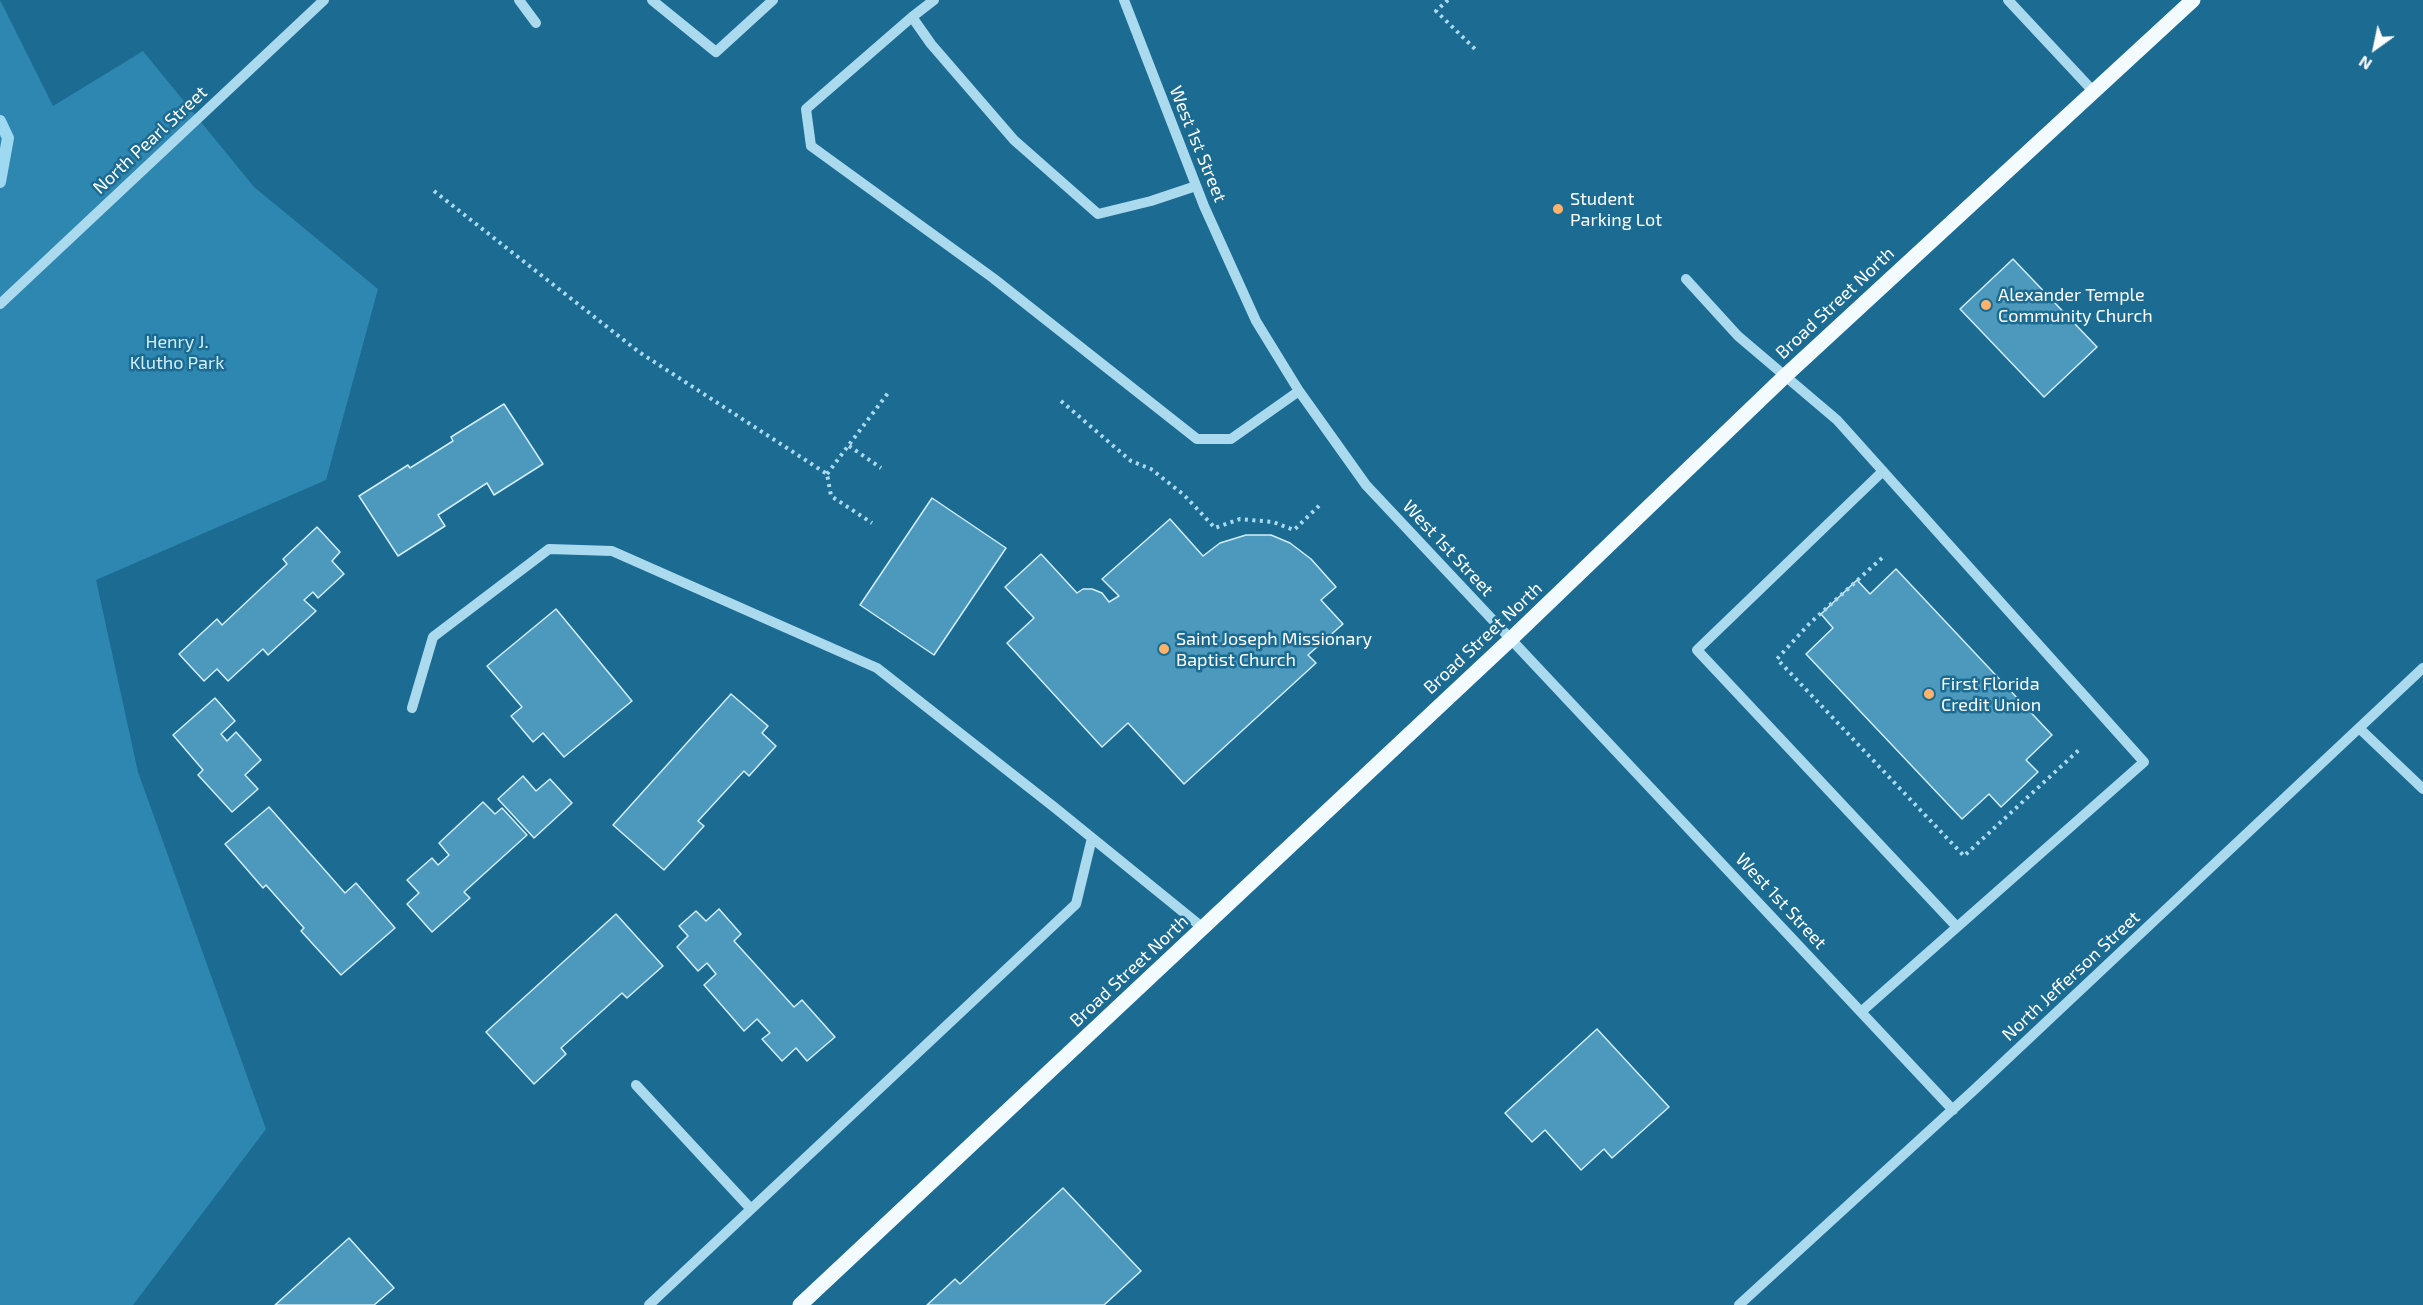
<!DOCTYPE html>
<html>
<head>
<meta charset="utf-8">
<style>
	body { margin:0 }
	#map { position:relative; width:2423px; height:1305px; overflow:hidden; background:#1b6b93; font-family:"Exo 2",sans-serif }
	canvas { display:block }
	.north { position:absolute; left:2345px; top:18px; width:60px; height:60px; -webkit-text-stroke:4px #1b6b93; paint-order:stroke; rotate:213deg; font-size:16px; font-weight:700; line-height:24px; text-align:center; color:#fff }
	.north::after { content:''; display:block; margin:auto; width:21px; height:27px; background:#fff; clip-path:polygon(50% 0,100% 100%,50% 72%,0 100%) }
</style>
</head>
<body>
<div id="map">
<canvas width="2423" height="1305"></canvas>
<div class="north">N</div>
</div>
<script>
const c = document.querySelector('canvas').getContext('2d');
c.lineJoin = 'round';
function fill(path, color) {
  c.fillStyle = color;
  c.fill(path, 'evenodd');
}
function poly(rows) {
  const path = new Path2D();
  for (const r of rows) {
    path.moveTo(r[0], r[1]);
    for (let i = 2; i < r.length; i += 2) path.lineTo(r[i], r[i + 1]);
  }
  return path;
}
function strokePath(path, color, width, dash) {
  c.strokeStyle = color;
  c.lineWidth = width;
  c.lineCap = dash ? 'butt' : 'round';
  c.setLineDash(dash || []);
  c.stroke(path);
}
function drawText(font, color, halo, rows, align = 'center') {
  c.font = font + ' "Exo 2",sans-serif';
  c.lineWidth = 5;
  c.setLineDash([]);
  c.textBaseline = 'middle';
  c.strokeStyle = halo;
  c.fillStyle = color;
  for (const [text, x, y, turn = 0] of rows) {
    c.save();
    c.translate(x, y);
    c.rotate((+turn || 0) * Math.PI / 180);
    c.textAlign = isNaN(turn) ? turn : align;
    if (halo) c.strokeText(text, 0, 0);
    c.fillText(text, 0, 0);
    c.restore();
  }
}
const green = poly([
	[0,0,53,106,143,51,254,187,378,289,326,480,96,580,138,772,266,1129,133,1305,0,1305]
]);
const stream = poly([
	[0,121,8,138,0,182]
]);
const building = poly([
	[2013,259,2097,347,2044,397,1960,309,2013,259],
	[504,404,543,464,494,495,487,483,438,515,445,526,398,556,359,496,408,465,410,468,453,441,451,437,504,404],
	[932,498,1006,548,934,655,860,605,932,498],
	[1170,519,1203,556,1220,543,1246,535,1271,535,1290,543,1311,559,1336,587,1321,600,1343,624,1308,655,1316,663,1184,784,1128,723,1102,747,1007,643,1034,618,1005,587,1041,554,1077,593,1083,589,1092,589,1102,593,1109,602,1119,596,1102,579,1170,519],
	[317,527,340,552,332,561,344,574,318,598,313,592,304,600,316,611,268,655,263,649,228,681,217,669,204,681,179,654,217,619,222,625,287,564,283,559,317,527],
	[1896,569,2052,735,2026,760,2038,772,2001,807,1989,794,1962,819,1806,654,1833,628,1821,614,1857,580,1870,594,1896,569],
	[556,609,632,701,564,757,543,733,533,742,511,716,522,707,487,666,556,609],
	[731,694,768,726,762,733,776,746,749,776,744,771,698,821,704,826,664,870,613,825,731,694],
	[215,698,235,721,221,734,227,741,236,732,261,760,245,775,258,789,232,812,198,775,203,770,173,735,215,698],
	[523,776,536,791,550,779,572,803,534,838,498,799,523,776],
	[483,802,495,814,502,808,527,835,464,892,470,898,432,932,407,904,419,893,407,880,432,858,438,865,449,855,439,843,483,802],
	[269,807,345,893,356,883,395,928,341,975,301,931,304,928,266,885,263,888,225,844,269,807],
	[719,909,741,934,734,941,794,1007,802,1000,835,1037,807,1061,796,1048,782,1061,762,1039,770,1033,757,1019,744,1031,704,985,716,974,707,963,698,971,677,947,688,936,679,926,696,911,706,921,719,909],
	[616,914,663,966,627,998,622,993,561,1048,566,1054,534,1084,486,1032,616,914],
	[1597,1029,1669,1107,1612,1158,1604,1149,1581,1170,1545,1130,1532,1142,1505,1113,1597,1029],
	[1063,1188,1141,1271,1104,1305,927,1305,955,1279,960,1284,1063,1188],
	[349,1238,394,1288,374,1305,275,1305,349,1238]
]);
const path = poly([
	[1448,0,1436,11,1477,51],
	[434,191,639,352,827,474,831,496,872,523],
	[1061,401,1131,461,1151,469,1184,495,1215,528,1240,519,1273,522,1294,530,1322,503],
	[849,446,881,468],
	[827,474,888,393],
	[1882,558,1809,624,1777,659,1964,856,2081,748]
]);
const minor = poly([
	[519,0,536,23],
	[652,0,716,52,773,0],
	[934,0,912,17,806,109,811,146,993,278,1197,439,1231,439,1299,391],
	[1124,0,1204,206,1256,321,1299,391,1366,485,1953,1110],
	[2008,0,2093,91],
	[912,17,931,44,1014,140,1098,214,1151,201,1196,186],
	[1686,279,1738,336,1837,420,2144,762,1862,1011],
	[0,304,324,0],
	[1883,471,1697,650,1957,927],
	[412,708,433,637,549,549,612,551,877,668,1054,807,1203,928],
	[2359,728,2423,789],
	[636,1085,751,1209],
	[649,1305,1076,904,1092,838],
	[1739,1305,1974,1090,2423,668]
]);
const major = poly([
	[800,1305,1511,639,1785,376,2193,0]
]);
const markers = [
	[1558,209,6,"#ffb26a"],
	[1986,305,6,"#ffb26a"],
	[1164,649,6,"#ffb26a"],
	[1929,694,6,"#ffb26a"]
];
const streetNames = [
	["North Pearl Street",150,140,-43],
	["West 1st Street",1198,144,68],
	["Broad Street North",1835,303,-43],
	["West 1st Street",1448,548,47],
	["Broad Street North",1483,638,-43],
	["West 1st Street",1781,901,47],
	["Broad Street North",1129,971,-43],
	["North Jefferson Street",2071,976,-43]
];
const poiNames = [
	["Student",1570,199],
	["Parking Lot",1570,220],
	["Alexander Temple",1998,295],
	["Community Church",1998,316],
	["Saint Joseph Missionary",1176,639],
	["Baptist Church",1176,660],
	["First Florida",1941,684],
	["Credit Union",1941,705]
];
const parkNames = [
	["Henry J.",177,342],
	["Klutho Park",177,363]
];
fill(green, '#2e87b1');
strokePath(stream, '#9ed8f1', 12);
fill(building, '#4c99bd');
strokePath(building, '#d2eefb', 1.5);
strokePath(path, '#abdaef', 4, [3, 4.5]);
strokePath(minor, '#abdaef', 10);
strokePath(major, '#f4fbff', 15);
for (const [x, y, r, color] of markers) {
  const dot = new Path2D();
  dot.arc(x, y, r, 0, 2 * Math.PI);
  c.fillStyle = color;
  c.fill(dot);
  strokePath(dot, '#1b6b93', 2);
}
drawText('18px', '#fff', '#1b6b93', streetNames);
drawText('18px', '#fff', '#1b6b93', poiNames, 'left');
drawText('18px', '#d2eefb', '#1b6b93', parkNames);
</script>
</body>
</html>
